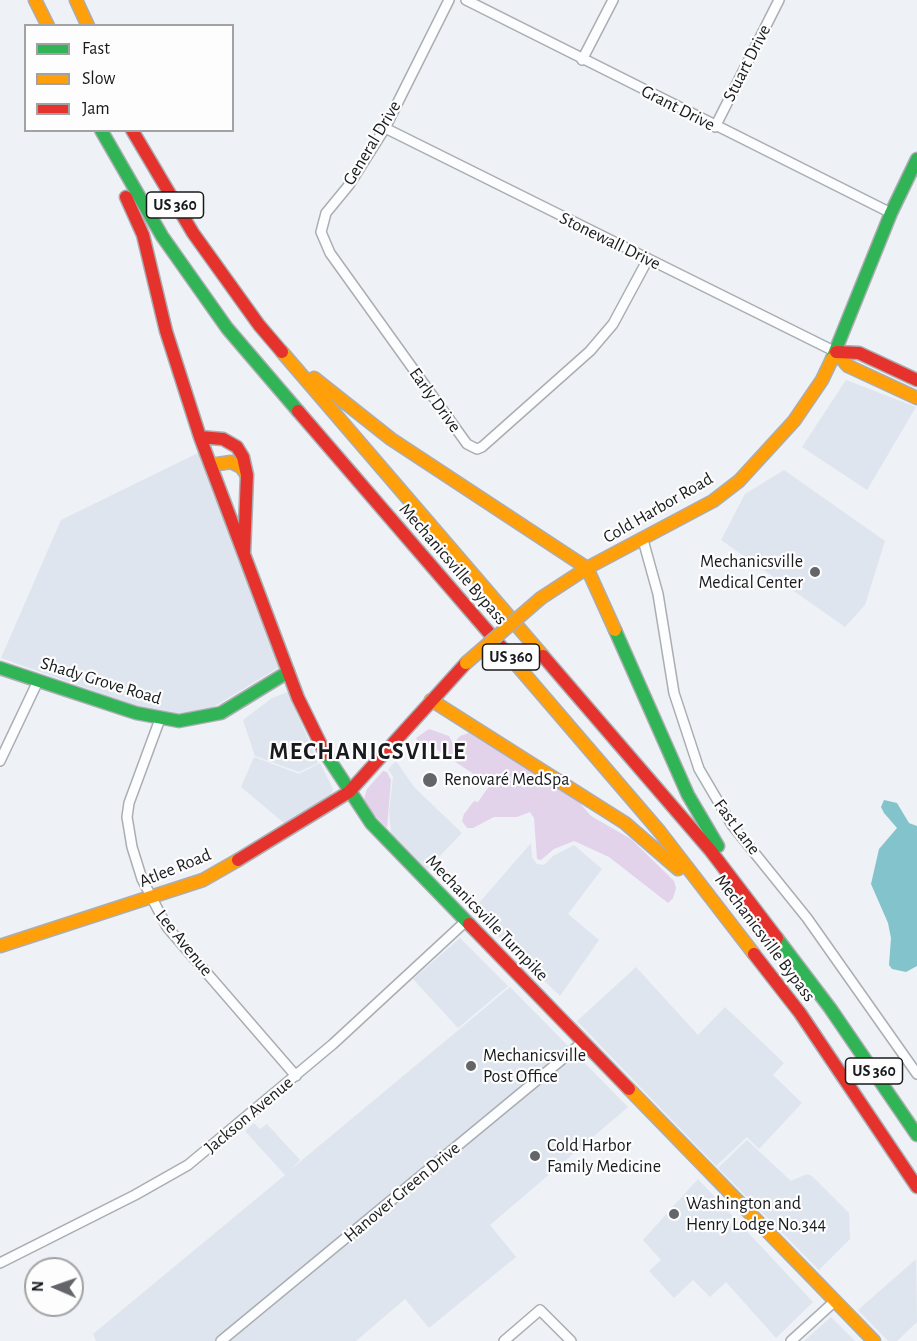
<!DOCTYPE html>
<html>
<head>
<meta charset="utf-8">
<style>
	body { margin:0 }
	#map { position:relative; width:917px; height:1341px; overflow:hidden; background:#eef1f6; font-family:"Alegreya Sans",sans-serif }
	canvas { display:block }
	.legend { position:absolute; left:24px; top:24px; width:210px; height:108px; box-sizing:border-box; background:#fdfdfd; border:2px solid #a1a2a3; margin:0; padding:8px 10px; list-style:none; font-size:18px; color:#181a1d }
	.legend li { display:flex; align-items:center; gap:12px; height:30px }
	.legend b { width:30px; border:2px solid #a1a2a3 }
	.north { position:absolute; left:24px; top:1257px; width:60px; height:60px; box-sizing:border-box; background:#fdfdfd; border:2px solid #a1a2a3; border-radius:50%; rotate:272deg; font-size:16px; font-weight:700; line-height:24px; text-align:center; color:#181a1d }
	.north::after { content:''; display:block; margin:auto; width:21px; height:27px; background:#636569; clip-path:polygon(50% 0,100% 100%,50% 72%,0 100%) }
</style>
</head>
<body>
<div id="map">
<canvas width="917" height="1341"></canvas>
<ul class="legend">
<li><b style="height:8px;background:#30b455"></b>Fast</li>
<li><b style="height:8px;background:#ff9f0a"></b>Slow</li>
<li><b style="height:8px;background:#e5322d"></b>Jam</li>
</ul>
<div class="north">N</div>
</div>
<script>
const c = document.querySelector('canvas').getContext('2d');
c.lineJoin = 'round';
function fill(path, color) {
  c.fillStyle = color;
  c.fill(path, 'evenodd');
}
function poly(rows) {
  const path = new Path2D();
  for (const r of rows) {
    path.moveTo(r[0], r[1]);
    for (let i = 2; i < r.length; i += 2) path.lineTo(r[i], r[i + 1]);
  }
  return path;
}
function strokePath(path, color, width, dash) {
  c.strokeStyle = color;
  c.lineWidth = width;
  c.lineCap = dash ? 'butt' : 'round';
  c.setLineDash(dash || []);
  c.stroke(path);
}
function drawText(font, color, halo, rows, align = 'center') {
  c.font = font + ' "Alegreya Sans",sans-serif';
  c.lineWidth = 4.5;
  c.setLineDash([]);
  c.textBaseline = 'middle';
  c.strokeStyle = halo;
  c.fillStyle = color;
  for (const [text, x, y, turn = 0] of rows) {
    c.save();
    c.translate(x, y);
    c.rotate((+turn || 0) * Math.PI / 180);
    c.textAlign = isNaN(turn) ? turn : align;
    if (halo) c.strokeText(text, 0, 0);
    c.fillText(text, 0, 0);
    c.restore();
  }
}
const built = poly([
	[846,380,916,407,867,490,802,447],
	[200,452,281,666,205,712,172,714,151,711,1,658,61,520],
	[784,470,885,541,865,605,845,627,721,540,745,494],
	[288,692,318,763,299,772,255,756,243,720,272,698],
	[254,757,299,774,320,763,333,789,330,797,284,823,241,787],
	[396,761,414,787,462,833,427,869,391,833,389,812,393,777,388,769],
	[531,843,532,857,537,864,544,865,553,856,574,845,602,869,568,914,599,940,560,996,472,911],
	[460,938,508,986,458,1028,413,979],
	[636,967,698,1035,725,1007,784,1063,773,1075,802,1103,759,1149,747,1137,716,1166,577,1021],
	[510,987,628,1107,490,1225,516,1257,429,1328,405,1299,356,1341,96,1341,93,1334,285,1175,245,1131,254,1123,260,1129,267,1124,300,1160,289,1171],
	[747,1140,791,1181,807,1174,812,1176,849,1213,850,1239,819,1270,718,1168],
	[698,1179,813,1302,776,1338,726,1282,710,1297,693,1280,674,1298,649,1271,661,1260,643,1240],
	[916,1259,917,1322,897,1341,888,1341,858,1310],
	[831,1317,855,1341,804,1341]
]);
const green = poly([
	[429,729,449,736,453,744,460,736,469,733,578,801,591,816,631,839,674,881,676,888,673,898,668,903,609,857,574,841,554,849,541,860,537,859,534,818,530,812,517,817,494,817,473,828,467,828,462,821,464,814,474,801,478,802,490,785,427,743,418,742,416,738],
	[383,771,387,772,391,780,387,828,367,807,364,799,367,789]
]);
const water = poly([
	[884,800,897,803,909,823,917,826,917,966,906,972,892,969,889,965,891,938,888,923,871,884,879,849,897,828,884,813,881,807]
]);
const street = poly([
	[449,0,385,128,349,185,326,213,321,232,330,253,467,444,477,449,482,447,590,351,613,324,648,259],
	[466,0,891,213],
	[582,60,613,0],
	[715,127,779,0],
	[385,128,836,352],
	[643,540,658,594,674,693,699,769,732,825,807,918,917,1074],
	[160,719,129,803,127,817,132,847,142,879,167,927,296,1076],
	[0,761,38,681],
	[0,1263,135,1195,188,1165,333,1044,465,922],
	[221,1341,583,1042],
	[504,1341,540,1310,571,1341],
	[791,1341,835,1301]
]);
const fast = poly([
	[101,130,162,236,227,328,298,411],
	[832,359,891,213,917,159],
	[615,630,688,795,718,846],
	[0,668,136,713,179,721,221,713,288,672],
	[325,753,371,823,469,924],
	[777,938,830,1008,917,1135]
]);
const slow = poly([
	[35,0,48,26],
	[76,0,88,26],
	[282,352,543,656],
	[836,352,848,366,917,398],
	[314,378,391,439,587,568,615,630],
	[211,465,231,462,241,467,246,474],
	[541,598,587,568,713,501,739,481,794,421,822,380,832,359],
	[509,656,660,832,754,954],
	[431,700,625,823,678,869],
	[0,946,203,880,238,860],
	[629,1089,874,1341]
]);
const jam = poly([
	[132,130,193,233,259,325,282,352],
	[126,197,143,235,166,331,200,437],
	[836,352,859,353,917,380],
	[298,411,509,656],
	[244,553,247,475,243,457,237,447,223,439,200,437,298,698,325,753],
	[543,656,710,850,777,938],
	[238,860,349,792,466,663],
	[469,924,629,1089],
	[754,954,800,1013,917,1187]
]);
const slowBridge = poly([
	[466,663,541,598]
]);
const markers = [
	[815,572,6,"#636569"],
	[430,780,8,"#636569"],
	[471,1066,6,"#636569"],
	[535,1156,6,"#636569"],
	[674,1214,6,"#636569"]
];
const shields = [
	[175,205,57],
	[511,657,57],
	[874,1071,57]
];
const shieldNames = [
	["US 360",175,205],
	["US 360",511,657],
	["US 360",874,1071]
];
const streetNames = [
	["Stuart Drive",747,63,-63],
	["Grant Drive",678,108,27],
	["General Drive",372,143,-59],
	["Stonewall Drive",610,241,26],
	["Early Drive",435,400,54],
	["Cold Harbor Road",658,508,-30],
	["Mechanicsville Bypass",453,564,49],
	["Shady Grove Road",101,681,17],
	["Fast Lane",737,827,53],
	["Atlee Road",175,868,-22],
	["Mechanicsville Turnpike",487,918,46],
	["Mechanicsville Bypass",765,938,53],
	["Lee Avenue",184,943,51],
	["Jackson Avenue",249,1115,-40],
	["Hanover Green Drive",402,1192,-40]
];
const poiNames = [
	["Mechanicsville",803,562,"right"],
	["Medical Center",803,583,"right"],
	["Renovaré MedSpa",444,780],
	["Mechanicsville",483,1056],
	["Post Office",483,1077],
	["Cold Harbor",547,1146],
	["Family Medicine",547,1167],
	["Washington and",686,1204],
	["Henry Lodge No.344",686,1225]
];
const districtNames = [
	["MECHANICSVILLE",368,752]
];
fill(built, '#dee5ef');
fill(green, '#e2d3ea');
fill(water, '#83c4cc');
strokePath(street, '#aaadb1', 12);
strokePath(fast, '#aaadb1', 15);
strokePath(slow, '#aaadb1', 15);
strokePath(jam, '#aaadb1', 15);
strokePath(street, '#fcfdfe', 9);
strokePath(fast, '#30b455', 12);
strokePath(slow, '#ff9f0a', 12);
strokePath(jam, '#e5322d', 12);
strokePath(slowBridge, '#aaadb1', 15, []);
strokePath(slowBridge, '#ff9f0a', 12);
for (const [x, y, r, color] of markers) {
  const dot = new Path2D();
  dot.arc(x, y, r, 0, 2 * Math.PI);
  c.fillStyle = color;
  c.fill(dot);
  strokePath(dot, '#fdfdfd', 2);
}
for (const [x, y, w] of shields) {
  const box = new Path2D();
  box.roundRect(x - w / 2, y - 13, w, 26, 4.5);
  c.fillStyle = '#fdfdfd';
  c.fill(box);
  strokePath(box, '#181a1d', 1.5);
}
drawText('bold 16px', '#181a1d', null, shieldNames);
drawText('18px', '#181a1d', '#fdfdfd', streetNames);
drawText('18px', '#181a1d', '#fdfdfd', poiNames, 'left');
c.letterSpacing = '1.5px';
drawText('bold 24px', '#181a1d', '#fdfdfd', districtNames);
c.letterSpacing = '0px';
</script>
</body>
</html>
